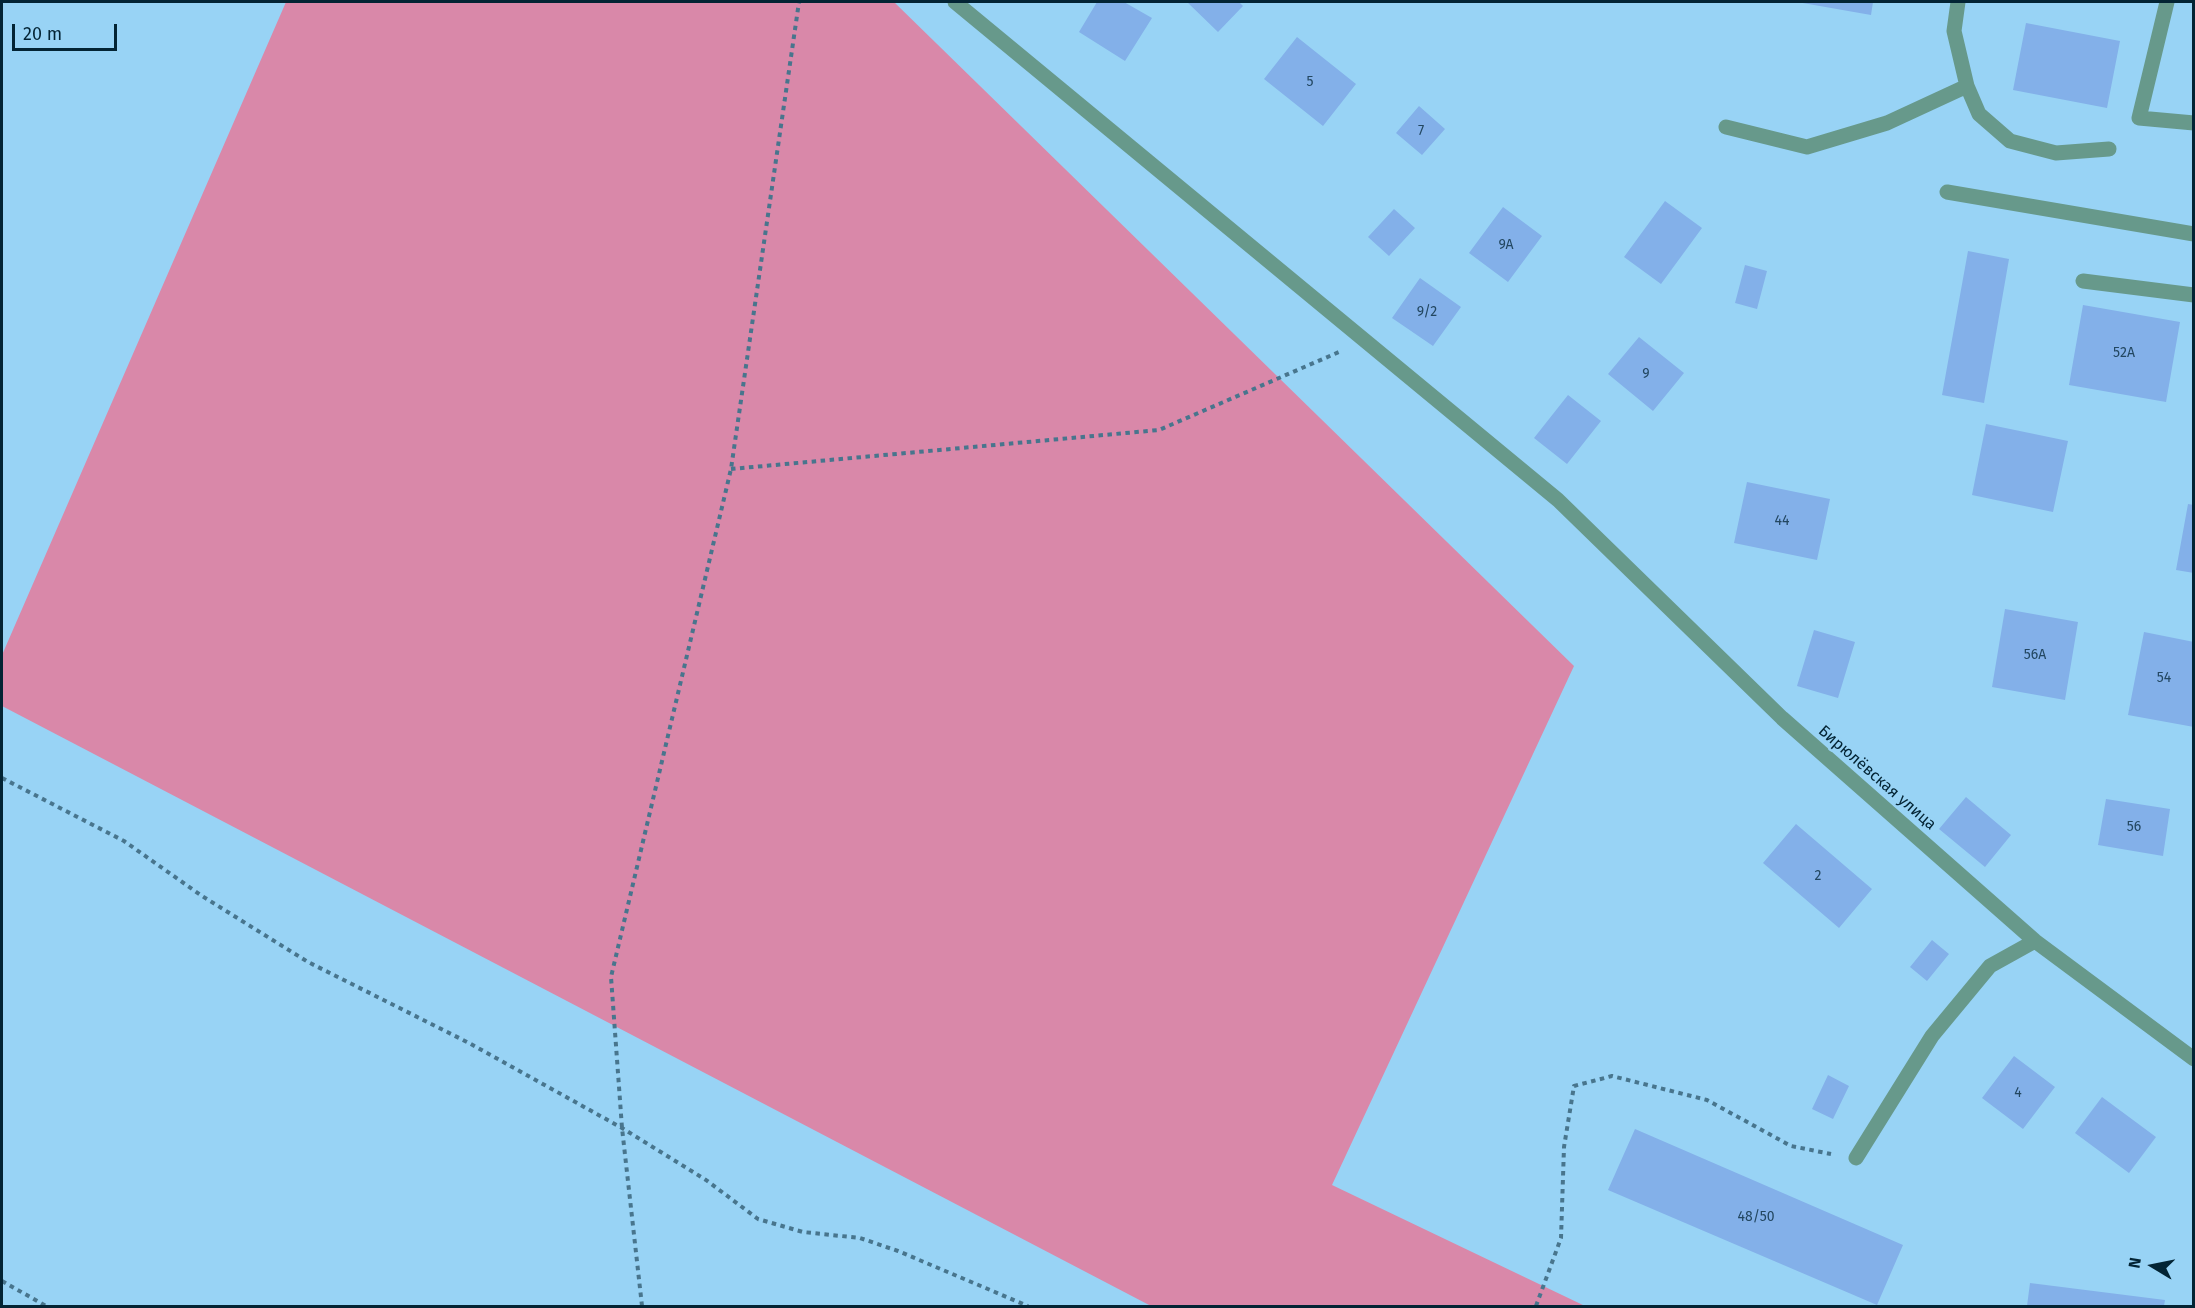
<!DOCTYPE html>
<html>
<head>
<meta charset="utf-8">
<style>
	body { margin:0 }
	#map { position:relative; width:2195px; height:1308px; overflow:hidden; background:#98d3f5; font-family:"Fira Sans",sans-serif }
	canvas { display:block }
	.frame { position:absolute; inset:0; border:3px solid #032434; pointer-events:none }
	.north { position:absolute; left:2123px; top:1236px; width:60px; height:60px; -webkit-text-stroke:4px #98d3f5; paint-order:stroke; rotate:280deg; font-size:16px; font-weight:700; line-height:24px; text-align:center; color:#032434 }
	.north::after { content:''; display:block; margin:auto; width:21px; height:27px; background:#032434; clip-path:polygon(50% 0,100% 100%,50% 72%,0 100%) }
	.scale { position:absolute; left:12px; top:24px; width:105px; height:27px; box-sizing:border-box; border:3px solid #032434; border-top:0; padding-left:8px; font-size:18px; line-height:21px; white-space:nowrap; color:#032434; -webkit-text-stroke:4px #98d3f5; paint-order:stroke }
</style>
</head>
<body>
<div id="map">
<canvas width="2195" height="1308"></canvas>
<div class="frame"></div>
<div class="north">N</div>
<div class="scale">20 m</div>
</div>
<script>
const c = document.querySelector('canvas').getContext('2d');
c.lineJoin = 'round';
function fill(path, color) {
  c.fillStyle = color;
  c.fill(path, 'evenodd');
}
function poly(rows) {
  const path = new Path2D();
  for (const r of rows) {
    path.moveTo(r[0], r[1]);
    for (let i = 2; i < r.length; i += 2) path.lineTo(r[i], r[i + 1]);
  }
  return path;
}
function strokePath(path, color, width, dash) {
  c.strokeStyle = color;
  c.lineWidth = width;
  c.lineCap = dash ? 'butt' : 'round';
  c.setLineDash(dash || []);
  c.stroke(path);
}
function drawText(font, color, halo, rows, align = 'center') {
  c.font = font + ' "Fira Sans",sans-serif';
  c.lineWidth = 5;
  c.setLineDash([]);
  c.textBaseline = 'middle';
  c.strokeStyle = halo;
  c.fillStyle = color;
  for (const [text, x, y, turn = 0] of rows) {
    c.save();
    c.translate(x, y);
    c.rotate((+turn || 0) * Math.PI / 180);
    c.textAlign = isNaN(turn) ? turn : align;
    if (halo) c.strokeText(text, 0, 0);
    c.fillText(text, 0, 0);
    c.restore();
  }
}
const green = poly([
	[286,2,894,2,1574,666,1332,1185,1585,1306,1151,1306,2,706,2,655]
]);
const building = poly([
	[1097,2,1124,2,1152,18,1125,61,1079,32],
	[1187,2,1239,2,1243,6,1218,32],
	[1797,2,1873,2,1871,15],
	[2026,23,2120,41,2107,108,2013,90],
	[1297,37,1356,84,1323,126,1264,79],
	[1419,106,1445,129,1422,155,1396,133],
	[1665,201,1702,228,1661,284,1624,257],
	[1503,207,1542,236,1508,282,1469,253],
	[1394,209,1415,228,1389,256,1368,237],
	[1968,251,2009,259,1984,403,1942,395],
	[1745,265,1767,271,1757,309,1735,303],
	[1420,278,1461,307,1433,346,1392,318],
	[2083,305,2180,322,2166,402,2069,385],
	[1639,337,1684,373,1653,411,1608,374],
	[1568,395,1601,421,1567,464,1534,438],
	[1986,424,2068,441,2053,512,1972,495],
	[1747,482,1830,499,1817,560,1734,543],
	[2188,504,2194,505,2194,573,2176,570],
	[2005,609,2078,622,2065,700,1992,687],
	[1814,630,1855,642,1838,698,1797,686],
	[2144,632,2194,642,2194,727,2128,715],
	[1966,797,2011,835,1985,867,1939,829],
	[2106,799,2170,809,2163,856,2098,845],
	[1796,824,1872,889,1839,928,1763,863],
	[1932,940,1949,954,1927,981,1910,967],
	[2014,1056,2055,1087,2023,1129,1982,1098],
	[1828,1075,1849,1086,1833,1119,1812,1109],
	[2102,1097,2156,1137,2129,1173,2075,1133],
	[1635,1129,1903,1245,1877,1305,1608,1190],
	[2030,1283,2165,1300,2164,1306,2027,1306]
]);
const path = poly([
	[731,469,1159,430,1339,352],
	[2,778,124,841,202,896,308,962,469,1043,622,1128,706,1180,758,1219,803,1232,860,1238,898,1251,1028,1306],
	[2,1281,46,1306],
	[642,1306,622,1128,611,977,731,469,799,2],
	[1536,1306,1561,1238,1564,1147,1574,1086,1612,1076,1707,1100,1791,1146,1831,1154]
]);
const minor = poly([
	[955,2,1558,500,1782,718,2035,941,2194,1059],
	[1958,2,1954,31,1967,86,1979,114,2010,141,2056,153,2109,149],
	[2167,2,2139,118,2194,123],
	[1726,127,1807,147,1887,123,1967,86],
	[1947,192,2194,234],
	[2083,281,2194,295],
	[1856,1158,1932,1036,1990,966,2035,941]
]);
const numberNames = [
	["5",1310,82],
	["7",1421,131],
	["9А",1506,245],
	["9/2",1427,312],
	["52А",2124,353],
	["9",1646,374],
	["44",1782,521],
	["56А",2035,655],
	["54",2164,678],
	["56",2134,827],
	["2",1818,876],
	["4",2018,1093],
	["48/50",1756,1217]
];
const streetNames = [
	["Бирюлёвская улица",1877,778,41]
];
fill(green, '#d988a9');
fill(building, '#83b0e9');
strokePath(path, '#48758d', 4, [4.5, 4.5]);
strokePath(minor, '#67998b', 15);
drawText('14px', '#234761', null, numberNames);
drawText('16px', '#032434', '#98d3f5', streetNames);
</script>
</body>
</html>
